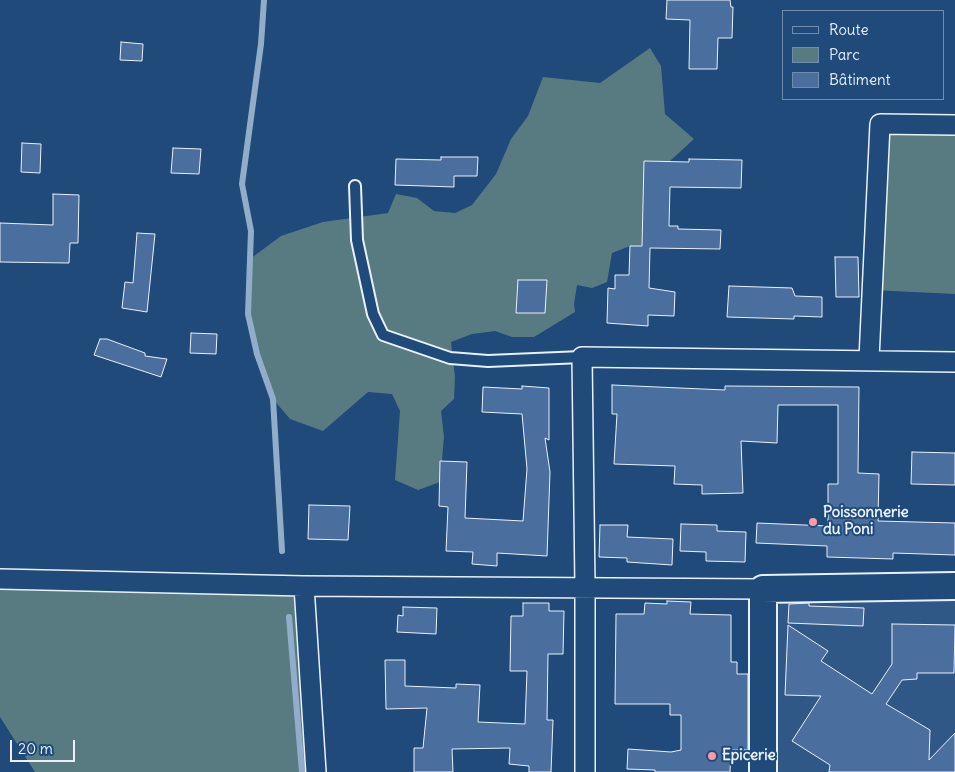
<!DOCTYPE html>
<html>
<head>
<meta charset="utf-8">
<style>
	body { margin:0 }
	#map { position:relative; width:955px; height:772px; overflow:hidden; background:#1f4a7a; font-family:Delius,sans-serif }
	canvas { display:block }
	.legend { position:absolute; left:782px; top:10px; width:162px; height:90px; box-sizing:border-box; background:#1f4a7a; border:1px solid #6f8dac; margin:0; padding:6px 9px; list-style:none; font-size:15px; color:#e8f1f8 }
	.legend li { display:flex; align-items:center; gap:10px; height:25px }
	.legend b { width:25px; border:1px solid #6f8dac }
	.scale { position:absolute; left:10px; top:740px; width:65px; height:22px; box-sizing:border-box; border:2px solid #e8f1f8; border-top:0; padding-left:6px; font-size:15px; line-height:18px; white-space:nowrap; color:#e8f1f8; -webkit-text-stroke:4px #1f4a7a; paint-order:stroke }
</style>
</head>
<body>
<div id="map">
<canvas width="955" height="772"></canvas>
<ul class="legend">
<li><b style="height:6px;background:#1f4a7a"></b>Route</li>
<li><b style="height:14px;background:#577b80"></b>Parc</li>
<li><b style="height:14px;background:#4a6e9d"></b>Bâtiment</li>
</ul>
<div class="scale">20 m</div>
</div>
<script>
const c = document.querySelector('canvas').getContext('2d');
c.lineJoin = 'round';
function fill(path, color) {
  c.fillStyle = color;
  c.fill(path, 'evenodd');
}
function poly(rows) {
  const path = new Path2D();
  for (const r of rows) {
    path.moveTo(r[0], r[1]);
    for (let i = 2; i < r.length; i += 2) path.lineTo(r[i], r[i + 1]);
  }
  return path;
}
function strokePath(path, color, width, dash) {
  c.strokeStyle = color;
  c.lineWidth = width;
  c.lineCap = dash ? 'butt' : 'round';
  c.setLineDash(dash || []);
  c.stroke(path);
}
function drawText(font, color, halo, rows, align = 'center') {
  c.font = font + ' Delius,sans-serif';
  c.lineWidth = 4;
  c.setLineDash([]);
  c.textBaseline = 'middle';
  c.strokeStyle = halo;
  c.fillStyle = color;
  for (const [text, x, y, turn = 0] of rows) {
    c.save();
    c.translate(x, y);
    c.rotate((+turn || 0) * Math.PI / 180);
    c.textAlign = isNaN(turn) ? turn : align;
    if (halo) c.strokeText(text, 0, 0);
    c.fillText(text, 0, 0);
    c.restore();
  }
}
const built = poly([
	[788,598,955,601,955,772,776,772,774,610]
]);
const green = poly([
	[650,48,661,66,665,114,694,139,670,161,644,161,650,246,630,246,612,253,607,282,592,288,577,285,574,304,575,312,534,337,512,337,495,331,472,334,451,342,455,377,454,399,441,411,444,437,440,482,418,490,395,480,400,411,392,394,368,392,323,431,290,419,273,399,257,354,248,314,250,259,281,236,323,222,388,213,396,194,417,198,434,211,455,213,472,205,496,174,511,139,528,116,543,77,600,83],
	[880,124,955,125,955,294,872,290],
	[0,579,304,586,316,772,35,772,0,717]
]);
const stream = poly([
	[264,0,261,44,242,184,251,231,248,314,257,354,273,399,282,551],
	[289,617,302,772]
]);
const building = poly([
	[667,0,730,0,731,7,733,7,732,38,718,38,717,69,689,69,690,20,666,19,667,0],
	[121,42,143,44,142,61,120,60,121,42],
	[22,143,41,144,40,173,21,172,22,143],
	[173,148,201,149,199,174,171,173,173,148],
	[441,157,478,157,477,176,454,176,454,187,395,185,396,159,441,160,441,157],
	[689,159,742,160,741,188,670,187,669,226,678,226,678,229,721,230,720,249,650,248,649,288,675,292,674,316,648,315,648,326,607,323,608,288,615,289,615,275,629,275,630,246,642,246,644,161,689,162,689,159],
	[53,194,79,195,78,243,70,243,69,263,0,262,0,223,53,225,53,194],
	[137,233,155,234,147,312,122,308,125,282,133,283,137,233],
	[835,257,858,257,859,297,836,297,835,257],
	[518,280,547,280,545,313,516,313,518,280],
	[729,286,792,288,795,296,822,297,822,317,794,316,794,319,727,317,729,286],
	[191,333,217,334,216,354,190,353,191,333],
	[100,339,107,339,145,353,145,356,167,359,161,377,94,355,100,339],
	[612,385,725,390,725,386,859,387,858,473,879,474,878,521,955,523,955,555,893,553,893,559,827,557,827,546,756,543,757,523,828,526,828,484,838,484,838,405,778,405,777,443,741,441,743,493,702,494,702,485,674,484,675,466,614,464,617,414,612,414,612,385],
	[522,386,549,388,549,440,545,438,550,472,547,556,497,553,497,566,472,564,473,552,446,551,448,507,439,506,440,461,467,462,465,518,523,521,527,469,522,414,482,412,483,387,522,389,522,386],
	[912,452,955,453,955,485,911,484,912,452],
	[309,505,350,506,348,540,308,539,309,505],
	[681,524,717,525,717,531,746,532,745,562,706,561,706,552,680,551,681,524],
	[600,525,628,525,627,537,673,539,672,565,627,562,627,558,599,557,600,525],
	[667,601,691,602,690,614,731,615,731,662,737,662,737,674,748,674,748,750,731,750,730,772,655,772,655,770,627,769,628,749,671,752,681,750,681,715,670,715,670,704,615,704,616,614,644,614,645,603,667,604,667,601],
	[523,603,549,603,549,611,564,611,563,654,548,654,547,720,553,720,551,772,529,772,529,766,509,764,510,748,452,749,453,772,414,772,414,748,423,748,427,708,386,709,385,660,405,660,405,686,456,688,456,684,480,685,478,722,525,724,527,671,510,671,511,616,523,616,523,603],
	[809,603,809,606,864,608,863,626,788,623,789,604,809,603],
	[403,607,437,608,436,634,397,632,398,615,403,616,403,607],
	[892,624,955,625,954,673,917,673,917,679,902,680,886,704,930,730,929,760,955,733,955,772,829,772,830,765,792,741,821,696,785,695,788,625,828,651,821,661,872,694,892,664,892,624]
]);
const service = poly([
	[355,186,357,240,373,314,383,335,450,358,488,361,582,357]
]);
const minor = poly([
	[869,359,880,124,955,125],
	[0,579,304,586,763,589],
	[304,586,316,772],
	[585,772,585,586,582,357,955,362]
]);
const secondary = poly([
	[763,772,763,589,955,586]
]);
const markers = [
	[813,522,5,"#ff9aa2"],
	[712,756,5,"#ff9aa2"]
];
const poiNames = [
	["Poissonnerie",823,513],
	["du Poni",823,530],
	["Epicerie",722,756]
];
fill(built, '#305886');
fill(green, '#577b80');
strokePath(stream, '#92adca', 6);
fill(building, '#4a6e9d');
strokePath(building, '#e8f1f8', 1);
strokePath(service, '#e8f1f8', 14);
strokePath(minor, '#e8f1f8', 22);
strokePath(secondary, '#e8f1f8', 30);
strokePath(service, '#1f4a7a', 10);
strokePath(minor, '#1f4a7a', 19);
strokePath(secondary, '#1f4a7a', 26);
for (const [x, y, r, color] of markers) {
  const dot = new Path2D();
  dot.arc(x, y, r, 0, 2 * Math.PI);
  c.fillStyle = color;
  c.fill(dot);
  strokePath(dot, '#1f4a7a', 2);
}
drawText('bold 15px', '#e8f1f8', '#1f4a7a', poiNames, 'left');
</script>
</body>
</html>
